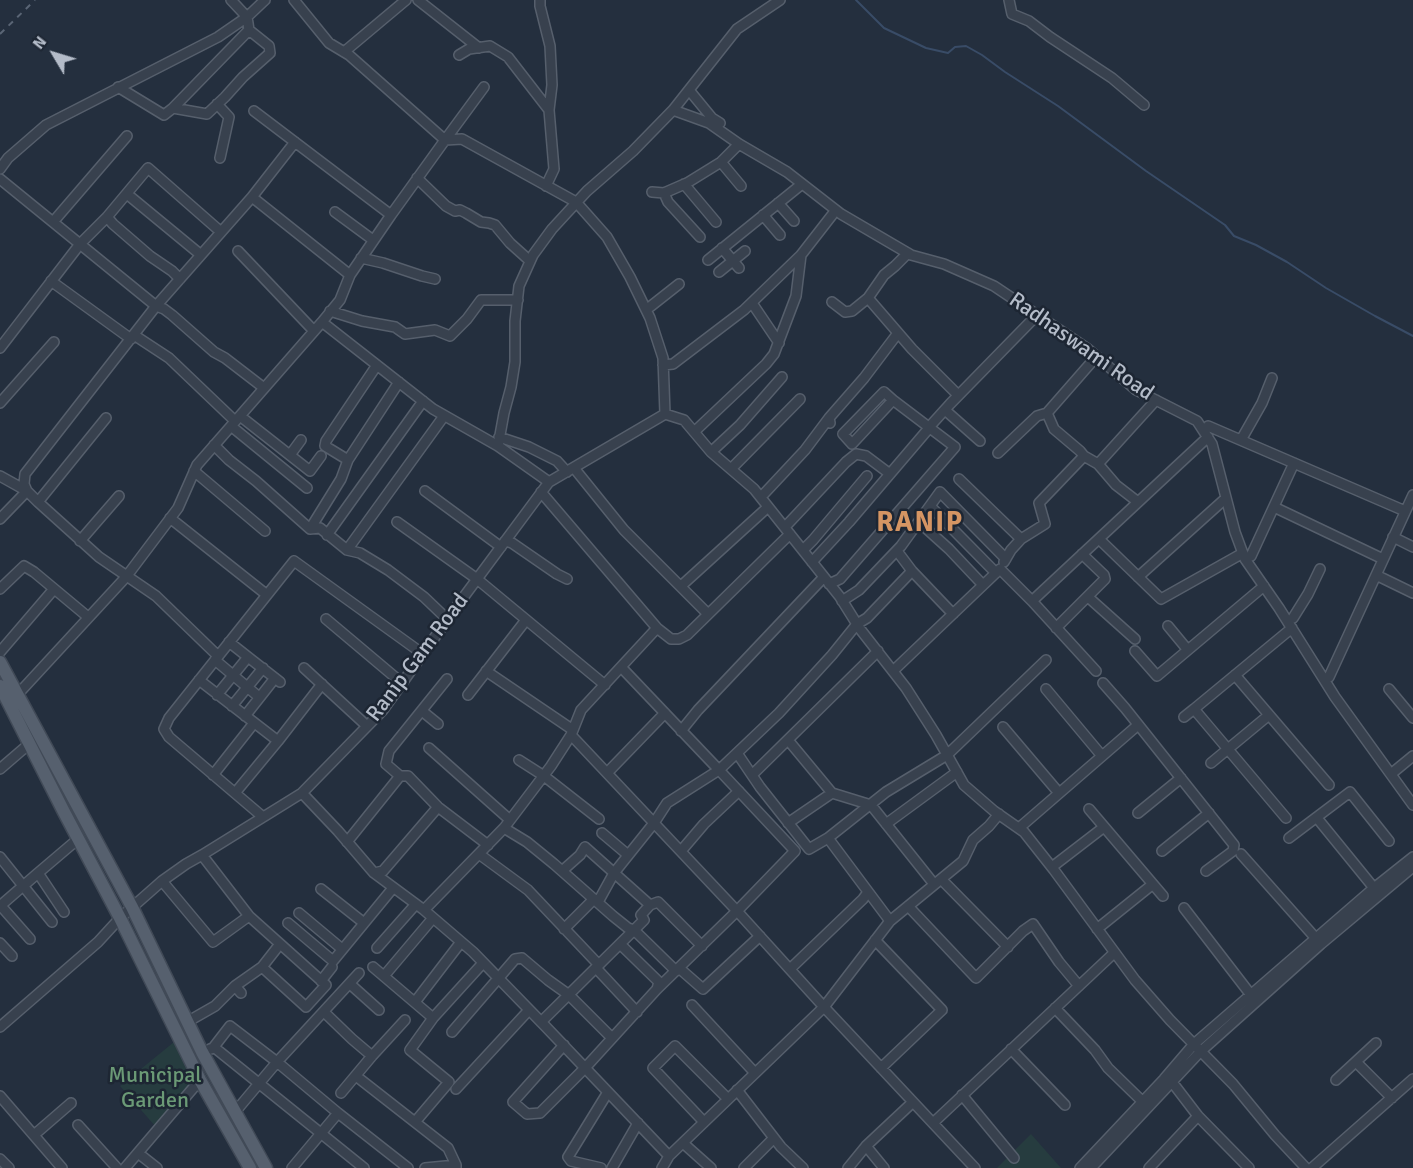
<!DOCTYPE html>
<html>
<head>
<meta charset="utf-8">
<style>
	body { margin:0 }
	#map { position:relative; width:1413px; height:1168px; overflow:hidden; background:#242f3e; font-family:Signika,sans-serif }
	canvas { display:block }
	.north { position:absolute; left:24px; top:24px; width:60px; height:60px; -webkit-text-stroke:4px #1d2633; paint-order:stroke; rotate:308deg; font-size:16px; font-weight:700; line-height:24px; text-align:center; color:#b4bcc9 }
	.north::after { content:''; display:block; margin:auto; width:21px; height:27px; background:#b4bcc9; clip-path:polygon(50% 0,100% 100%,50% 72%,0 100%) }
</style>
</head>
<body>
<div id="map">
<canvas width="1413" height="1168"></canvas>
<div class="north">N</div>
</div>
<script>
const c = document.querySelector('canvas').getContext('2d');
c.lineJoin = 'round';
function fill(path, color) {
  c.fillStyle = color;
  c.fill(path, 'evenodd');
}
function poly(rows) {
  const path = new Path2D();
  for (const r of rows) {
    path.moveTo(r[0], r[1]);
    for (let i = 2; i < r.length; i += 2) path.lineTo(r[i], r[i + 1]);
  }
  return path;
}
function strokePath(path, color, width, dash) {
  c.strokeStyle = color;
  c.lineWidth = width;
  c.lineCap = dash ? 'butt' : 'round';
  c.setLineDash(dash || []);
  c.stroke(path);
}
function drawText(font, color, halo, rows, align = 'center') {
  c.font = font + ' Signika,sans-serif';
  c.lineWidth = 5;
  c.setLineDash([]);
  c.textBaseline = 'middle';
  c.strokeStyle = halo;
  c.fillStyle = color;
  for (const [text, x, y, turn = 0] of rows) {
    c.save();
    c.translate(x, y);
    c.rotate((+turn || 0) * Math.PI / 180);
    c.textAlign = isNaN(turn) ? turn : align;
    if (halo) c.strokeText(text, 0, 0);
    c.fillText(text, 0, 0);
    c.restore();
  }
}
const green = poly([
	[174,1042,195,1081,155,1126,120,1086],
	[1031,1134,1061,1168,997,1168]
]);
const stream = poly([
	[856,0,884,28,926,48,948,53,955,47,966,46,982,55,1005,72,1058,106,1146,171,1225,225,1234,236,1256,245,1287,262,1326,288,1375,316,1413,336]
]);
const minor = poly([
	[231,0,247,17],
	[294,0,329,43,349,55,445,140,484,87],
	[418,0,479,48],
	[540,0,540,6,550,46,552,85,549,110,554,169,546,186],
	[1009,0,1012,14,1029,21,1050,37,1112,78,1144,105],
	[344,52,406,0],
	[459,55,469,49,490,46,508,57,549,110],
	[118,87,164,115,173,108,249,30,247,17],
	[689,90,712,118,720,123],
	[217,104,229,117,220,158],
	[173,108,207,114,225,97,243,77,270,53,269,46,249,30],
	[673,110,709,123,739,144,787,172,841,214,911,255,944,264,994,286,1088,349,1136,390,1197,421,1212,444,1235,532,1245,559,1279,608,1335,697,1413,805],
	[254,111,391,215],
	[721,162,741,186],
	[0,169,8,158,46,125,218,37,247,17,265,0],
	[417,178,446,206,455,211,460,210,466,213,481,222,489,223,495,225,510,243,530,261],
	[0,179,156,306,164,309,172,315,214,352,225,358,264,388],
	[684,184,716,222],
	[652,192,664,193,687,183,721,162,739,144],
	[664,193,668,202,700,237],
	[127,194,201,255],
	[252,197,295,142],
	[778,203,794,221],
	[335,212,373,240],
	[763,215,780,235],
	[107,217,113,224,150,256,172,271,180,279],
	[53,222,127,136],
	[722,248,739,268],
	[238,251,314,331],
	[908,253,895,266,884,275,868,298,912,349,958,395],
	[361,258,383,263,422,276,435,279],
	[708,260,802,184],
	[719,272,745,251],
	[51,281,131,339],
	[832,302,845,312,852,311,868,298],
	[752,303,779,343],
	[646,310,679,284],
	[330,311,362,321,395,327,405,334,435,330,450,336,467,319,481,300,518,300],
	[322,322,340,300,350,275,391,215,445,140,462,139,576,202,607,237,630,277,650,318,663,358,665,414,684,420,711,452,754,489,840,597,860,629,906,688,936,735,964,785,994,811,1024,832,1054,870,1135,980,1170,1020,1233,1084,1275,1135,1306,1168],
	[134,335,169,358,235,421],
	[0,348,80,244,107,217,148,168,221,232],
	[663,365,673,364,744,310,801,255],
	[0,403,54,342],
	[945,410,980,441],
	[1047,413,1054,429,1080,451,1084,456,1098,464,1116,485,1138,502],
	[240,416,310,471,321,456],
	[830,423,829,418,864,378,898,333],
	[931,425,950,404,1037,315],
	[231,426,307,488],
	[1208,426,1405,511],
	[694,432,766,364,774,354,796,296,801,255,836,210],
	[499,437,529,447,557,461,567,472],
	[1241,440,1262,403,1272,378],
	[214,445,229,460,256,481,310,529,320,528,347,550,360,553,388,570,424,597,447,619],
	[498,446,504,413,511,387,515,362,515,321,519,286,533,255,552,229,587,191,633,151,673,110,737,29,780,0],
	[711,452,740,425,782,377],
	[998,453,1037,416,1047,413,1096,357],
	[290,455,301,440],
	[348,460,325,446,326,441,377,365],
	[1098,464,1156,400],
	[574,468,624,530,708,614],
	[731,469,800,399],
	[194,471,265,531],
	[0,476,27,491,0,519],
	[959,479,1021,539,1011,550,1004,562],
	[425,491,501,547],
	[541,492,657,628],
	[761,497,805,450,829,418],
	[38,502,106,418],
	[930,506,996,573],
	[1274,507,1383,559],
	[170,518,267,595],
	[397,522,477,579,605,685],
	[919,522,949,549,983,585],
	[785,527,846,462,856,454,866,456,890,474],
	[310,529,341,479,348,460,399,382],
	[327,535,423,401],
	[1393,537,1413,547],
	[1021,539,1045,524,1039,503,1084,456],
	[1099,539,1161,599,1243,553],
	[80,541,119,496],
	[505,541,512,543,557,574,567,579],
	[347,550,444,416],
	[803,550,813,540,867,476],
	[897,551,912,571],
	[1251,556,1294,463],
	[812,562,849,522,930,427],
	[1376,575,1413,593],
	[1138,577,1226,498],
	[829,584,840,579,955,447,893,400,852,444,843,434,884,392,893,400],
	[681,586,768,507],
	[0,589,24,566,34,572,88,617],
	[1088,597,1135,639],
	[842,601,859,590,901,546,940,492,1006,559],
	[1032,601,1096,671],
	[1293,618,1308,594,1320,569],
	[326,619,402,683],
	[1168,626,1187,649],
	[1056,628,1105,579,1104,575,1082,554],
	[1135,651,1157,676,1264,586],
	[0,652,54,589],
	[218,656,156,596,99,557,38,502,27,491,24,484,25,474,156,306,252,197,350,275],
	[248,657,280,682],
	[215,660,259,697],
	[304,668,367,726],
	[486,671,573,730],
	[893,671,1000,569,1032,601,1208,437],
	[1235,675,1329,785],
	[1329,677,1413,495],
	[447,679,389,751,386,764,400,776,408,776,438,807,488,845],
	[199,680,278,741],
	[1103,683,1125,708,1234,845,1233,851,1206,871],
	[1046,689,1102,756],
	[1389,689,1413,718],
	[217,695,248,657,229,642],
	[468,695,526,620],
	[13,696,18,694,126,577,178,508,197,465,322,322,433,409,498,446,549,482],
	[232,706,263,668],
	[422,711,438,724],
	[245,716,275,678],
	[1184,717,1194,709],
	[1003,727,1059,793],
	[681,731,698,710,824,577],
	[571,735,737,911,824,1007,975,1168],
	[788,740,832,793,788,823],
	[429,748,510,820],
	[737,753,760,787,809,849,828,838,890,921],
	[519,760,544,776,599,819],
	[1211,763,1269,715],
	[0,769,29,744],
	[607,773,665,713],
	[1391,774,1413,756],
	[213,775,254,723],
	[752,775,878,651],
	[235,793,278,741,322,684],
	[302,793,338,831,374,873,424,910,473,952,546,1027,669,1156],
	[832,793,871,805,934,884],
	[1089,809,1163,896],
	[1138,813,1181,778],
	[263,817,169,737,164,729,169,718,294,561,423,654],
	[1286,818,1194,709,1292,628],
	[1317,818,1374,888],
	[886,824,957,772],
	[504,828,527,842,554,864,613,916,628,928,634,930,676,971],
	[1019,828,1138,725],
	[602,833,628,855],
	[828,838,886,792,947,755,1046,660],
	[1289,838,1350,792,1389,841],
	[347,842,400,776],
	[681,851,704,824,739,791],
	[1162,851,1209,813],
	[479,854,528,890,599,965],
	[1241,854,1320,943],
	[0,857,52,922],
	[1052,867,1104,827],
	[562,871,580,855,585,847,650,905],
	[374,873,383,871,438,807],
	[941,879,1008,947],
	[162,881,213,942,249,916,202,855],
	[321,889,364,923],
	[598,902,614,873,654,823,667,803,719,770,621,667],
	[0,906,38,873],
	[1,906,30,939],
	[908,906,976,978,1023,931,1033,924,1059,962,1079,986],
	[1184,908,1251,995],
	[424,910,504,828,551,766,571,735,581,710,657,628,671,639,679,639,687,635,790,534],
	[64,912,38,873,78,839],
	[299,913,342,949],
	[249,916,326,985,306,1007,262,967],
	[288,923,333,961,393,888],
	[564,929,594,899],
	[1097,929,1153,884],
	[875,940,942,1010,881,1068],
	[0,943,12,956],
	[620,944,659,982,657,989],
	[377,948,416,904],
	[373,967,433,1018],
	[596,968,637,1012],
	[679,968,703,989,760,936],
	[790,969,863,899,868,892],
	[384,976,433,918],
	[321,981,332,967],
	[350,984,379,1010],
	[241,993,235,986,262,967,280,944],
	[415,1002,461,942],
	[692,1005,755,1073],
	[1055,1008,1095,1050,1108,1068,1143,1102],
	[324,1012,352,1039,372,1056,341,1093],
	[187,1022,215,1006,235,986],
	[541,1022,634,930,644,920,641,915,650,905,658,902,702,946],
	[0,1027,98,942,120,918,162,881,186,864,202,855,302,793,383,710,457,606,549,482,665,414],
	[452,1032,515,959,522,958,548,980,569,995,612,1038],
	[564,1045,513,1102,527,1114,540,1113,585,1068,657,989,737,911,795,851,719,770,779,713,832,655,857,624,867,618,912,571,953,614],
	[213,1048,230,1026,277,1062,359,973],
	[210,1049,215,1048,364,1168],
	[1011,1049,1065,1105],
	[372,1056,405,1020],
	[1356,1062,1392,1098],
	[356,1076,448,1148,456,1165,456,1168],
	[1336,1080,1376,1043],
	[1172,1082,1198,1116,1249,1168],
	[456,1089,529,1010],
	[737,1090,781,1147,803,1168],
	[962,1095,1014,1158],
	[0,1096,62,1168],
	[235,1112,277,1062,338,1113],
	[415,1122,449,1082,410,1050,433,1018,483,963],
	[704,1122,653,1068,675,1046,728,1099],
	[933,1123,1114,953],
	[78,1125,117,1168],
	[34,1135,71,1103],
	[683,1143,711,1168],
	[866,1146,884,1168],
	[138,1153,157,1168],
	[0,1159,9,1168],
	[125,1168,200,1080],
	[292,1168,338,1113,408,1168],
	[425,1168,456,1165],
	[601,1168,571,1161,568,1157,608,1092],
	[612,1168,638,1123],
	[662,1168,669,1156,824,1007,890,921,963,861,973,840,989,826,999,814],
	[744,1168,774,1138],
	[848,1168,866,1146,913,1102],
	[1080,1168,1164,1079,1194,1044,1374,888,1413,857],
	[1091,1168,1200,1052,1321,944,1413,867],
	[1149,1168,1198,1116],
	[1312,1168,1413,1079]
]);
const major = poly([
	[0,662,132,907,202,1052,266,1168],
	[0,686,64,812,120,918,200,1080,250,1168]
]);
const rail = poly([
	[0,34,35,0]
]);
const streetNames = [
	["Radhaswami Road",1081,347,35],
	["Ranip Gam Road",418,658,-53]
];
const parkNames = [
	["Municipal",155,1076],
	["Garden",155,1101]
];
const districtNames = [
	["RANIP",920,524]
];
fill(green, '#263c3f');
strokePath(stream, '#394c67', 2);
strokePath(minor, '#565f6c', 12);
strokePath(major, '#414a57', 15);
strokePath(minor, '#38414e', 9);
strokePath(major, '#56606e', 12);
strokePath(rail, '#5a6575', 2, [6, 6]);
drawText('22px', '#b4bcc9', '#1d2633', streetNames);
drawText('22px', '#6b9a76', '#1d2633', parkNames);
c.letterSpacing = '1.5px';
drawText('bold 28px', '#d59563', '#1d2633', districtNames);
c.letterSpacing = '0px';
</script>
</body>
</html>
